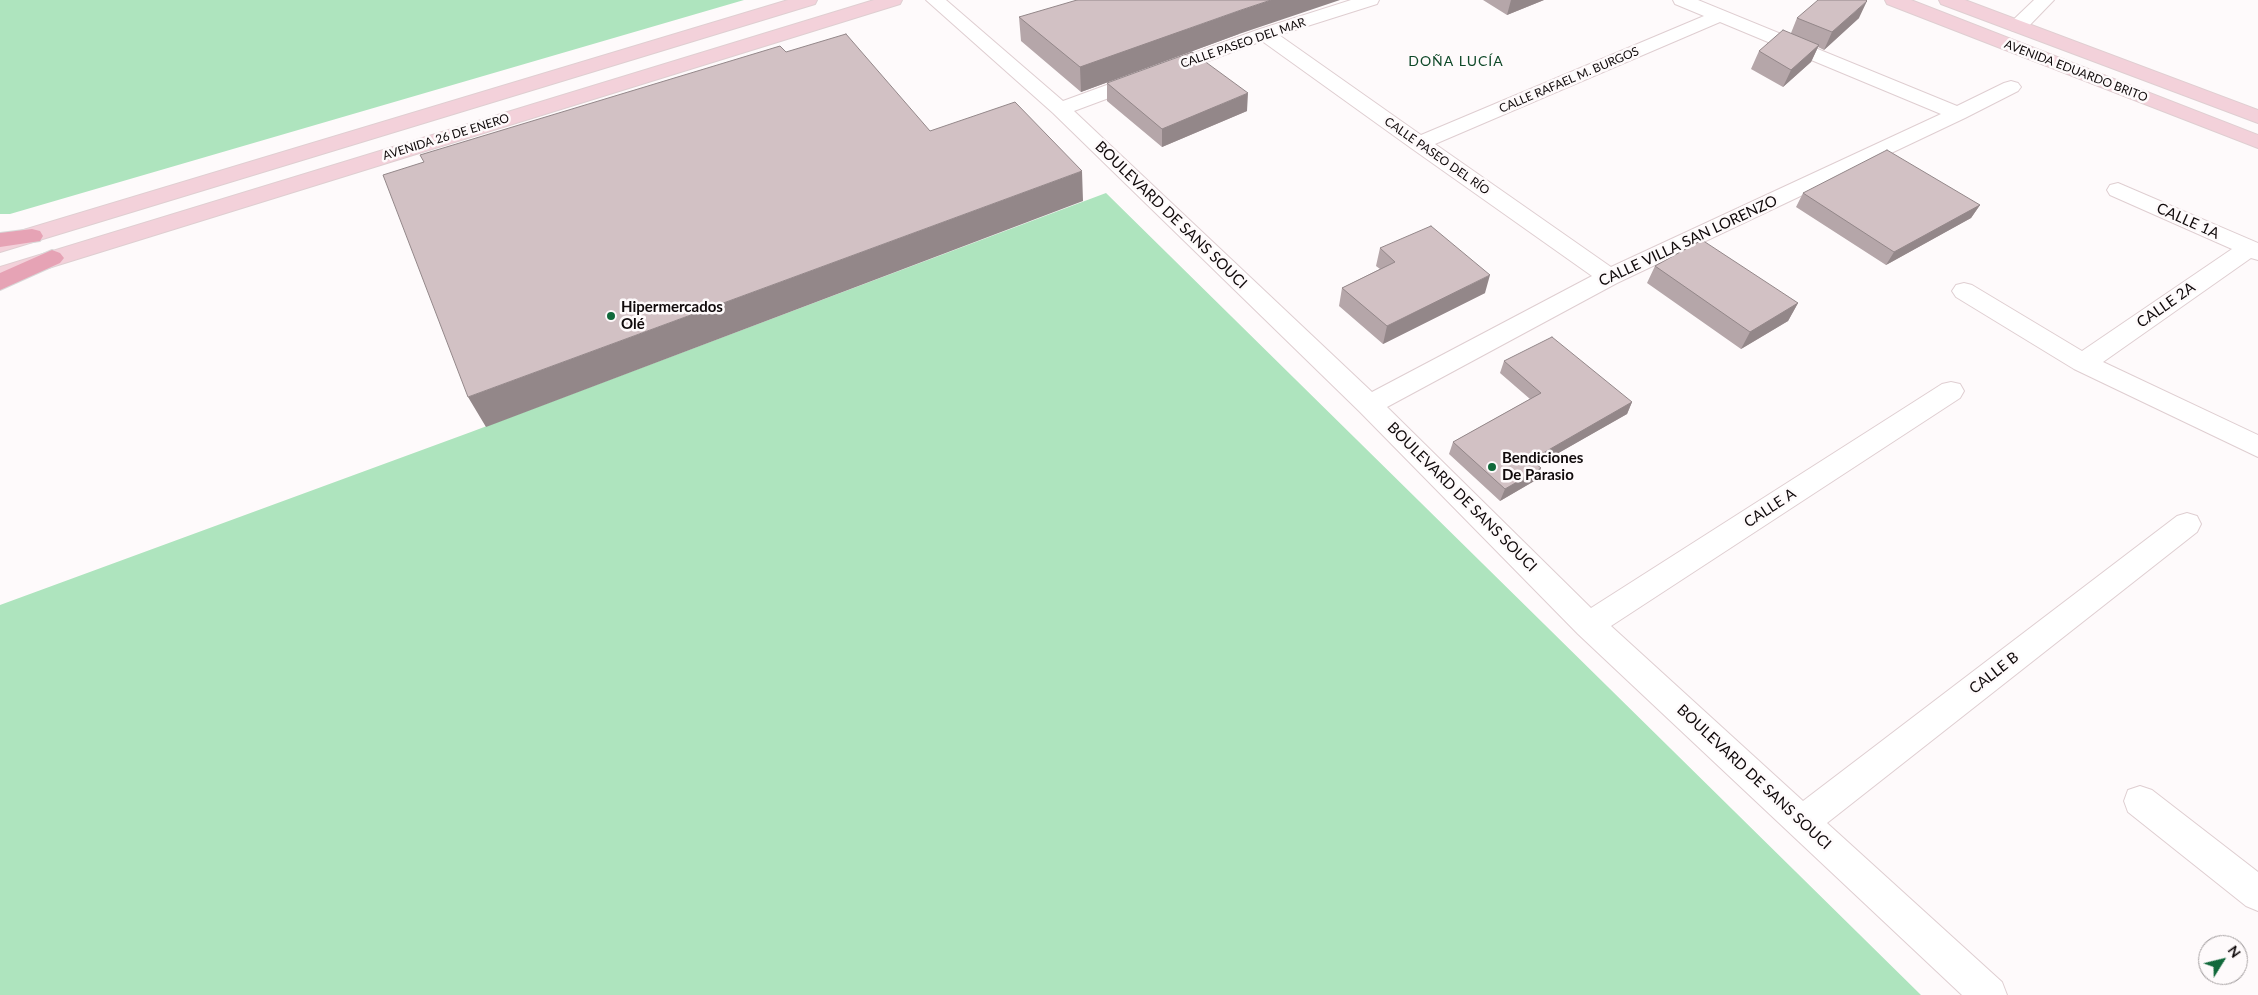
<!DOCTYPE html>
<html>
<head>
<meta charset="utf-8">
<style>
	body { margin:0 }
	#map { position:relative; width:2258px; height:995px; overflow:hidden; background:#fefafb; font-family:Lato,sans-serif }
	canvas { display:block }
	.north { position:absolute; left:2198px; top:935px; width:50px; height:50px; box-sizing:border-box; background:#fefafb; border:1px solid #9f9a9b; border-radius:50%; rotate:54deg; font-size:14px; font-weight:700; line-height:20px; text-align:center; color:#100a0b }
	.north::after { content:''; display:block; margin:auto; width:18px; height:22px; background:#11693b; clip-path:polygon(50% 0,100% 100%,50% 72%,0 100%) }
</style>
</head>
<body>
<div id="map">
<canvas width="2258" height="995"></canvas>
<div class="north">N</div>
</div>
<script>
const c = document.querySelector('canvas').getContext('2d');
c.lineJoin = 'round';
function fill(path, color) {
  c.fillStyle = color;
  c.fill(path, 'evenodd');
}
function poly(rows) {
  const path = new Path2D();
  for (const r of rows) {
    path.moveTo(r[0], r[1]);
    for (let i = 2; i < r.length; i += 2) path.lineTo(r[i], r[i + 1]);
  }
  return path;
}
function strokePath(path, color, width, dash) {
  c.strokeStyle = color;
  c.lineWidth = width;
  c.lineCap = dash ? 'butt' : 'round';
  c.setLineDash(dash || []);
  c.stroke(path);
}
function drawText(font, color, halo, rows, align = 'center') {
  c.font = font + ' Lato,sans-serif';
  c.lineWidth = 5;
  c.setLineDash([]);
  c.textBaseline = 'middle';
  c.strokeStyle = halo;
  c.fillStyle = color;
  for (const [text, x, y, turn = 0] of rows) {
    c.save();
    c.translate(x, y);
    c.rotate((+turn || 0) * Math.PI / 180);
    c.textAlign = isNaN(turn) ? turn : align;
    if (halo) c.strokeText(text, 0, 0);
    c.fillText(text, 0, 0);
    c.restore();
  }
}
const green = poly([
	[0,0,744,0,10,214,0,214],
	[1106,193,1921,995,0,995,0,605,471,432]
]);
const street = poly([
	[926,0,946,0,1063,101,1257,30,1351,0,1379,0,1377,4,1279,35,1421,135,1704,16,1675,4,1673,0,1698,0,1957,106,2004,83,2011,81,2018,83,2021,87,2018,91,1965,118,1617,283,1387,407,1591,608,1942,384,1951,382,1960,384,1964,391,1960,398,1611,626,1803,801,2177,516,2187,513,2197,516,2201,524,2197,532,1827,823,2002,982,2007,995,1962,995,1578,634,1360,412,1053,113,926,0],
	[1720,22,1941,114,1611,267,1435,144,1720,22],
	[1262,41,1411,148,1592,276,1372,392,1074,111,1262,41],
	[2034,0,2054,0,2025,30,2018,32,2011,30,2009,26,2011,22,2034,0],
	[2118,183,2258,243,2258,260,2251,258,2103,362,2258,435,2258,457,2074,369,1956,297,1952,291,1956,285,1964,283,1972,285,2082,351,2232,249,2110,195,2107,190,2110,185,2118,183],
	[2140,786,2152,790,2258,872,2258,911,2246,906,2128,812,2124,801,2128,790,2140,786]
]);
const secondary = poly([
	[788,0,817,0,815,4,0,252,0,237,788,0],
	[874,0,902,0,900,4,0,283,0,267,874,0],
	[1885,0,1911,0,2258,135,2258,148,1887,4,1885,0],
	[1939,0,1965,0,2258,110,2258,123,1941,4,1939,0]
]);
const primary = poly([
	[32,229,40,231,43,236,40,241,0,247,0,233,32,229],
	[52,250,60,253,64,258,60,263,0,290,0,273,52,250]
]);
const wall = poly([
	[1483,0,1544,0,1507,15],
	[1019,17,1239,34,1081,92,1021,41],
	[1797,18,1859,18,1824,50,1818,47,1811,62,1783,87,1751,69,1759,51,1791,33],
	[1107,83,1247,111,1162,147,1107,101],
	[1803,193,1980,205,1971,218,1886,265,1796,207],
	[1380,248,1485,293,1383,344,1339,306,1342,288,1380,269,1376,266],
	[1655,266,1798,303,1788,321,1741,349,1647,283],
	[1504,361,1632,402,1627,414,1537,465,1536,480,1500,501,1449,454,1453,442,1530,399,1500,373]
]);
const shadedWall = poly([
	[1271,0,1340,0,1239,34,1081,92,1080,67,1241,10],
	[1511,0,1544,0,1507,15],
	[1867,1,1859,18,1824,50,1832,32],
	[1819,45,1811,62,1783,87,1791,70],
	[1248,93,1247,111,1162,147,1162,129],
	[1082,171,1083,201,486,427,468,397],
	[1980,205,1971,218,1886,265,1894,252],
	[1490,275,1485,293,1383,344,1387,326],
	[1798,303,1788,321,1741,349,1750,332],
	[1632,402,1627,414,1527,471,1531,460],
	[1541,468,1536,480,1500,501,1505,489]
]);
const building = poly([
	[1077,0,1271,0,1241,10,1080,67,1019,17,1077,0],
	[1818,0,1866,0,1867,1,1832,32,1797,18,1818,0],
	[1783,30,1819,45,1791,70,1759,51,1783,30],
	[846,34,930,131,1015,102,1082,171,468,397,383,175,424,162,420,155,780,46,786,52,846,34],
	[1192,52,1248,93,1162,129,1107,83,1192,52],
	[1887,150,1980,205,1894,252,1803,193,1887,150],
	[1431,226,1490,275,1387,326,1342,288,1395,262,1380,248,1431,226],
	[1702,240,1798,303,1750,332,1655,266,1702,240],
	[1552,337,1632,402,1531,460,1541,468,1505,489,1453,442,1541,393,1504,361,1552,337]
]);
const markers = [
	[611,316,5,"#11693b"],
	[1492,467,5,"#11693b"]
];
const farStreetnames = [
	["CALLE PASEO DEL MAR",1243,43,-19],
	["AVENIDA EDUARDO BRITO",2076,71,21],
	["CALLE RAFAEL M. BURGOS",1569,80,-23],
	["AVENIDA 26 DE ENERO",446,137,-17],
	["CALLE PASEO DEL RÍO",1437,156,35]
];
const farNeighbourhoodnames = [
	["DOÑA LUCÍA",1456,61]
];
const streetNames = [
	["BOULEVARD DE SANS SOUCI",1171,215,44],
	["CALLE 1A",2188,221,24],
	["CALLE VILLA SAN LORENZO",1688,241,-25],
	["CALLE 2A",2166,305,-35],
	["BOULEVARD DE SANS SOUCI",1462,497,45],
	["CALLE A",1770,508,-33],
	["CALLE B",1994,673,-38],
	["BOULEVARD DE SANS SOUCI",1754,777,43]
];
const poiNames = [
	["Hipermercados",621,307],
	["Olé",621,324],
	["Bendiciones",1502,458],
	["De Parasio",1502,475]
];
fill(green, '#aee4be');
strokePath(street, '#dfced1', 2);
strokePath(secondary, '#dfced1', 2);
strokePath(primary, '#d9d8d8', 2);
fill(street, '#fff');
fill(secondary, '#f3d1da');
fill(primary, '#e6a3b5');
fill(wall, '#b5a6a9');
fill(shadedWall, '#938789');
fill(building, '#d2c1c4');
strokePath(building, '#938789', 1);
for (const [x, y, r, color] of markers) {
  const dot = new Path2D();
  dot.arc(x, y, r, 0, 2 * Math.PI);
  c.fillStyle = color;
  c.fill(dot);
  strokePath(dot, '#fefafb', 2);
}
drawText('12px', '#100a0b', '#fefafb', farStreetnames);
c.letterSpacing = '1px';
drawText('14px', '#0e4828', '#fefafb', farNeighbourhoodnames);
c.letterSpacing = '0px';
drawText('15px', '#100a0b', '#fefafb', streetNames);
drawText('bold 15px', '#100a0b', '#fefafb', poiNames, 'left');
</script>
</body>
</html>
